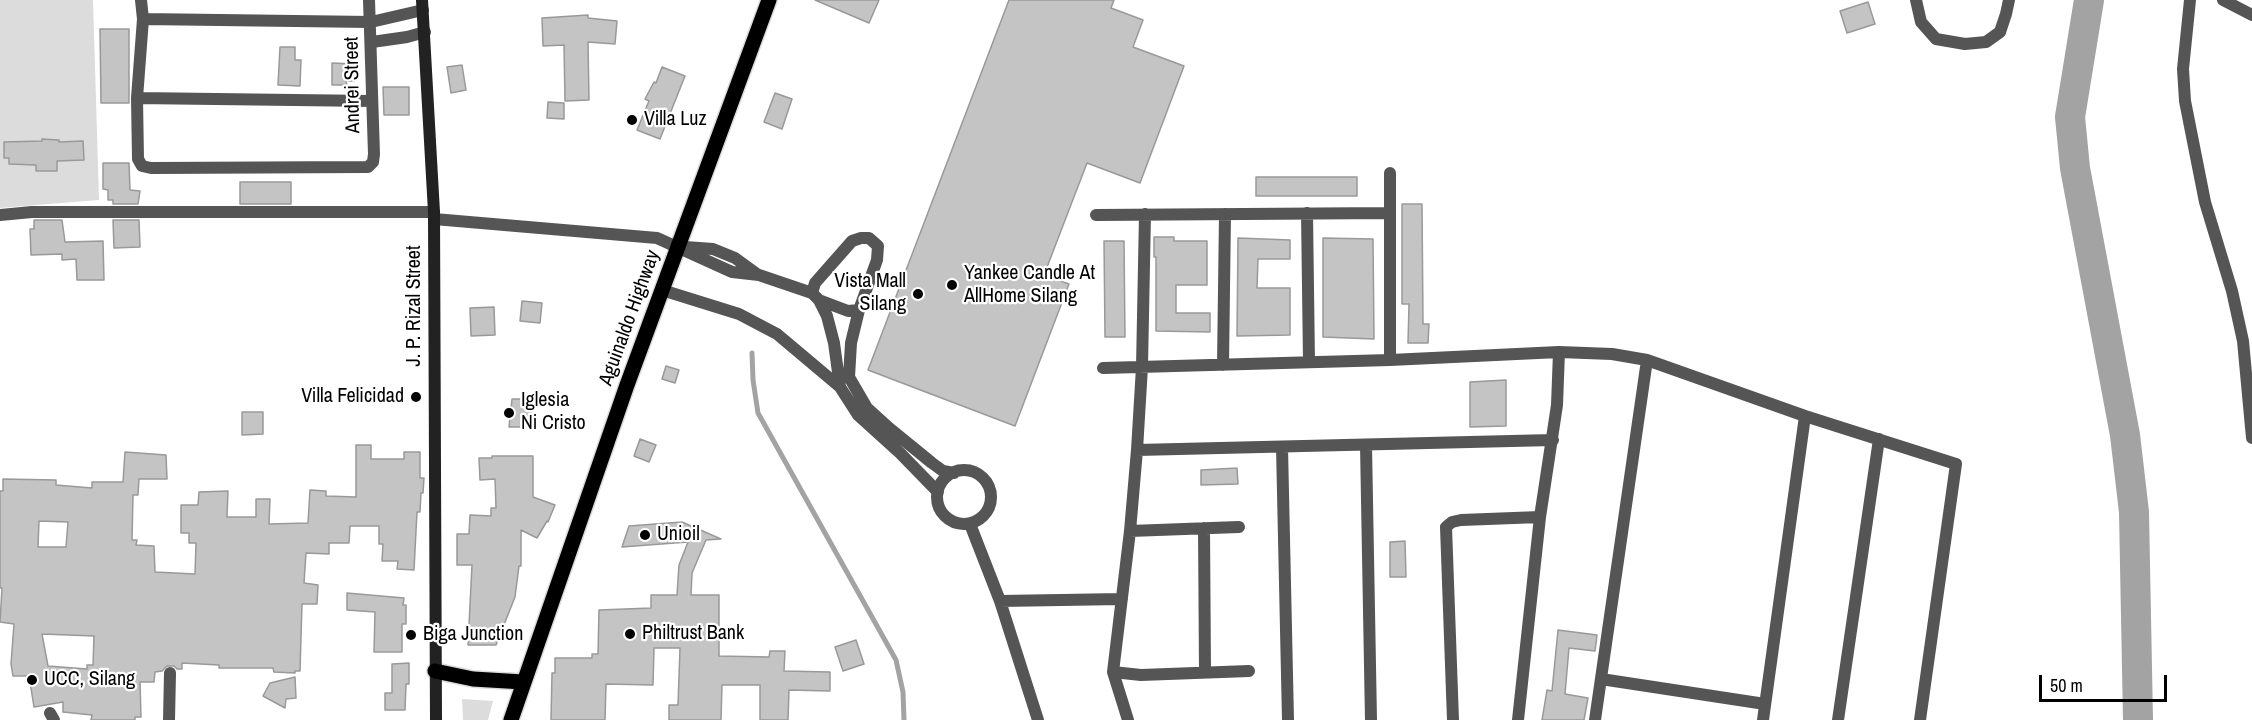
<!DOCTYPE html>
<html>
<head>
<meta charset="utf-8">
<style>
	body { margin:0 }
	#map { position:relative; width:2252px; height:720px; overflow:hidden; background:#fff; font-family:"Archivo Narrow",sans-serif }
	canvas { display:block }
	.scale { position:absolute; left:2039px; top:675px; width:128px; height:27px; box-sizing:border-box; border:3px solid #000; border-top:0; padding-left:8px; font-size:18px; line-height:21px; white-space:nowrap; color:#000; -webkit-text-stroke:4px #fff; paint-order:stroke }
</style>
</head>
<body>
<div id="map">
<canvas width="2252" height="720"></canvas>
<div class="scale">50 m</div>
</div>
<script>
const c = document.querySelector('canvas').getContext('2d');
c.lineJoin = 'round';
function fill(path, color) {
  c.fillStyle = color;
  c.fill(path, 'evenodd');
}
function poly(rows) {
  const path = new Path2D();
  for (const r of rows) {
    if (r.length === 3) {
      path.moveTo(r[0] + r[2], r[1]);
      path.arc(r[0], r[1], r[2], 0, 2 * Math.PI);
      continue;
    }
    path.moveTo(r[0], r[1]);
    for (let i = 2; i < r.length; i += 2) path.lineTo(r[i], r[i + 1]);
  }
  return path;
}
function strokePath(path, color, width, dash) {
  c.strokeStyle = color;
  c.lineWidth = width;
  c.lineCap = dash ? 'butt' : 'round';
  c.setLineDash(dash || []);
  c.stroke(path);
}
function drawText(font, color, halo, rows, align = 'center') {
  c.font = font + ' "Archivo Narrow",sans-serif';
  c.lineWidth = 4.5;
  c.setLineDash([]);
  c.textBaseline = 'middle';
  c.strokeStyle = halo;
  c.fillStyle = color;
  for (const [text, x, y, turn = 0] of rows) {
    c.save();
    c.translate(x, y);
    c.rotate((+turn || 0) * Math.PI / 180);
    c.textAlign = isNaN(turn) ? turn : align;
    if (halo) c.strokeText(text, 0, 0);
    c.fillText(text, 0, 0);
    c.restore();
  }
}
const green = poly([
	[0,0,93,0,99,200,0,208],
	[462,699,493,701,488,720,463,720]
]);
const stream = poly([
	[752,353,753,380,758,413,896,660,903,692,904,720]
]);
const river = poly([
	[2089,0,2070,117,2075,168,2125,435,2134,512,2138,720]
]);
const building = poly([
	[815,0,879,0,869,23,815,0],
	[1009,0,1114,0,1111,8,1143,20,1133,47,1184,66,1140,183,1087,163,1044,275,1069,284,1015,426,868,370,1009,0],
	[1868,2,1875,24,1847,33,1840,11,1868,2],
	[588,15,588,18,617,21,615,44,588,42,589,100,565,101,564,45,543,46,542,18,588,15],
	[100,29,129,29,129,103,101,103,100,29],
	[280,47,295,47,295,60,301,60,300,86,278,85,280,47],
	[332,63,354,64,354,81,346,81,347,85,332,85,332,63],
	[462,65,466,90,451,93,447,67,462,65],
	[662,67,685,76,660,139,637,130,649,101,645,99,654,82,656,83,662,67],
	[383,87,409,87,409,115,384,115,383,87],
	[775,93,792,99,782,129,764,122,775,93],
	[548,102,564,103,564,119,547,118,548,102],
	[42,139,59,140,59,142,83,141,84,160,57,161,57,171,36,171,36,165,9,164,9,158,4,158,4,142,42,141,42,139],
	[103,163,129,163,130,190,140,191,138,204,113,204,113,200,108,200,108,190,103,189,103,163],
	[1256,177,1357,177,1357,196,1256,196,1256,177],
	[240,182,291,182,291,204,240,204,240,182],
	[1402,204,1422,204,1423,324,1429,324,1428,343,1408,343,1409,304,1402,304,1402,204],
	[34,220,62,220,65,242,103,241,104,280,77,280,76,259,62,260,62,254,31,255,30,229,34,229,34,220],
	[113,220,139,220,140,247,114,248,113,220],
	[1154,237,1174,237,1174,241,1207,241,1207,285,1176,285,1176,313,1210,313,1210,332,1156,331,1156,257,1154,257,1154,237],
	[1238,238,1290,240,1290,259,1258,259,1257,288,1290,288,1290,335,1237,336,1238,238],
	[1323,238,1373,239,1374,339,1323,337,1323,238],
	[1104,241,1124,241,1125,337,1105,337,1104,241],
	[522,301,542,303,540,323,520,321,522,301],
	[494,307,495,335,471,336,470,308,494,307],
	[666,366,679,370,675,383,662,379,666,366],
	[1506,380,1506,426,1470,427,1470,382,1506,380],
	[512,399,531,399,530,427,509,427,512,399],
	[242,412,263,412,263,434,242,435,242,412],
	[640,439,656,445,649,462,634,456,640,439],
	[356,445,371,445,371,459,404,459,404,452,420,452,420,478,424,478,423,493,421,493,420,512,417,512,414,570,397,569,398,561,382,561,383,544,379,544,379,526,350,526,349,543,329,543,329,554,306,553,304,583,318,585,317,604,302,604,300,671,295,671,295,673,274,672,273,668,219,668,219,665,182,663,182,669,177,669,174,666,167,666,162,671,155,672,154,682,140,682,141,717,135,717,135,720,91,720,92,715,63,712,63,702,34,707,29,676,13,676,11,664,14,624,0,622,2,588,0,588,0,491,3,491,3,479,56,480,56,485,92,488,92,482,123,482,125,452,166,455,167,479,139,479,138,495,133,495,132,540,137,540,136,545,154,546,155,572,195,574,196,543,189,543,189,533,181,533,181,505,198,505,199,492,228,491,227,517,256,517,256,499,270,499,269,524,308,523,310,490,326,491,326,496,356,497,356,445],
	[39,521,68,522,66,547,38,547,39,521],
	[42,634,94,636,93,665,87,665,87,669,48,666,42,634],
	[492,456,533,456,533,497,555,505,548,522,547,521,537,538,521,530,521,566,519,566,515,597,496,645,468,645,472,565,457,565,457,534,469,534,470,515,491,516,491,508,496,508,495,479,480,480,479,458,492,458,492,456],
	[1237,468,1238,484,1201,485,1201,470,1237,468],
	[682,522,721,539,706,540,692,573,691,595,719,595,719,656,769,657,770,651,785,651,784,671,830,672,830,691,789,690,788,720,760,720,760,685,722,685,721,720,669,720,669,705,678,705,680,648,654,648,653,685,606,684,605,720,551,720,552,673,555,673,555,658,592,658,592,654,598,654,599,610,651,608,651,595,677,595,679,565,688,542,622,547,629,526,682,522],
	[1405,541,1406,577,1390,577,1390,542,1405,541],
	[347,593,404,598,403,605,406,605,406,624,402,624,402,652,374,652,375,612,347,610,347,593],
	[1558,630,1597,635,1595,651,1569,648,1565,694,1588,698,1584,720,1542,720,1547,690,1552,691,1558,630],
	[856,640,864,664,843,671,835,647,856,640],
	[409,663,409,684,406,684,405,710,385,710,385,693,392,693,392,664,409,663],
	[295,677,296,698,286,699,285,708,263,696,270,683,295,677]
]);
const minor = poly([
	[141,0,143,19,137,98,138,159,142,166,151,168,368,167,373,162,374,154,369,0],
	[1916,0,1921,22,1936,39,1965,44,1986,42,2000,32,2006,14,2009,0],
	[2190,0,2183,69,2185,101,2205,202,2232,291,2243,341,2252,438],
	[2223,0,2252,15],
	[143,19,371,22,423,10],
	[372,42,407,37,425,32],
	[137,98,372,101],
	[1307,213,1309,362],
	[0,215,32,212,434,212],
	[1096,215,1390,213],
	[434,219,657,238,732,272,759,275,812,293,819,300,848,311,859,310],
	[685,247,713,249,735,258,757,274],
	[662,290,739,314,777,334,840,387,858,415,900,453,938,492],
	[812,293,815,283,852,241,861,238,869,238,878,246,877,260,859,310,851,343,849,377,867,408,889,428,932,463,943,471,954,473],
	[819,300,827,316,834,343,840,387],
	[1390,360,1390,173],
	[1223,365,1225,214],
	[1103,368,1390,360,1559,352,1612,354,1647,360,1805,416,1956,464,1920,720],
	[1366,445,1371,720],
	[1282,447,1288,720],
	[1137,450,1553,440],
	[964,497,27],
	[970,524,1000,601,1038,720],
	[1204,528,1205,671],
	[1130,531,1239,527],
	[1000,601,1122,599],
	[1113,672,1141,675,1249,671],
	[1601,679,1765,704],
	[50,713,54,720],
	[169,720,170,673],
	[1128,720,1113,672,1130,531,1137,450,1142,367,1145,214],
	[1453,720,1446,527,1452,522,1461,520,1540,517],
	[1518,720,1540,517,1557,405,1559,352],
	[1595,720,1647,360],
	[1763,720,1805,416],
	[1838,720,1879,439]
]);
const secondary = poly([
	[422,0,434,212,436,720]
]);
const primary = poly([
	[435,671,473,679,523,682],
	[511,720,627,385,769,0]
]);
const markers = [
	[632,120,6,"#000"],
	[952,285,6,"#000"],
	[918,294,6,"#000"],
	[416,397,6,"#000"],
	[509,413,6,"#000"],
	[645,535,6,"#000"],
	[630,634,6,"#000"],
	[411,635,6,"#000"],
	[32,680,6,"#000"]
];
const streetNames = [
	["Andrei Street",353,85,-91],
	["J. P. Rizal Street",415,306,-90],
	["Aguinaldo Highway",630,318,-70]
];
const poiNames = [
	["Villa Luz",644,120],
	["Yankee Candle At",964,274],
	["AllHome Silang",964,297],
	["Vista Mall",906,282,"right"],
	["Silang",906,305,"right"],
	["Villa Felicidad",404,397,"right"],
	["Iglesia",521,401],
	["Ni Cristo",521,424],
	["Unioil",657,535],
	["Philtrust Bank",642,634],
	["Biga Junction",423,635],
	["UCC, Silang",44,680]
];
fill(green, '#dcdcdc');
strokePath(stream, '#a3a3a3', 5);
strokePath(river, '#a3a3a3', 30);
fill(building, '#c4c4c4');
strokePath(building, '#999', 1.5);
strokePath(primary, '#dbdbdb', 18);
strokePath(minor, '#555', 12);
strokePath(secondary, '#222', 12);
strokePath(primary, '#000', 15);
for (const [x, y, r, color] of markers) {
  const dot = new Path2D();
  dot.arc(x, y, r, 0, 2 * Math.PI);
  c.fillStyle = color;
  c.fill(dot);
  strokePath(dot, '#fff', 2);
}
drawText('20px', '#000', '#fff', streetNames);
drawText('20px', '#000', '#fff', poiNames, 'left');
</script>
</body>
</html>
